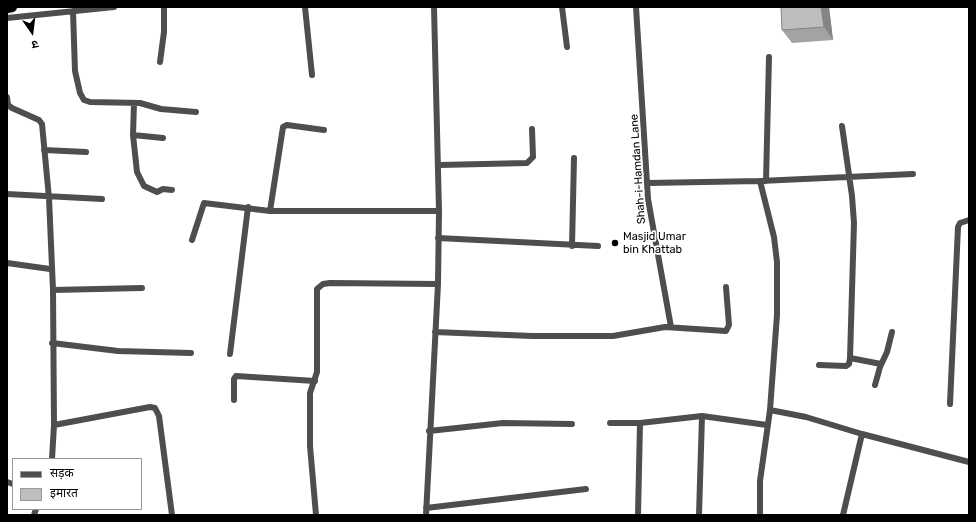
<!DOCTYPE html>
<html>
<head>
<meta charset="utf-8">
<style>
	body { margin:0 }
	#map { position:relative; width:976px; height:522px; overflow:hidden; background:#fff; font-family:Rubik,"Noto Sans Devanagari",sans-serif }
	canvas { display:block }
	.frame { position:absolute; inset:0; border:8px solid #000; pointer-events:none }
	.legend { position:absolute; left:12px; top:458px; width:130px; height:52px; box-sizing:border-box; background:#fff; border:1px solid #999; margin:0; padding:5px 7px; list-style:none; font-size:12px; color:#000 }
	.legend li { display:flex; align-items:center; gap:8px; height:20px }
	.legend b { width:20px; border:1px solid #999 }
	.north { position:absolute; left:12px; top:12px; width:40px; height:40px; -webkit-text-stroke:3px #fff; paint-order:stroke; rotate:166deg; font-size:11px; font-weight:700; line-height:16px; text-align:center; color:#000 }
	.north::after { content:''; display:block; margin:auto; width:14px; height:18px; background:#000; clip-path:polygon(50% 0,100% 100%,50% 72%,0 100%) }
</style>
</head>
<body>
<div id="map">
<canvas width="976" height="522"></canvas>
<div class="frame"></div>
<ul class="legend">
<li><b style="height:5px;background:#4e4e4e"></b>सड़क</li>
<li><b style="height:11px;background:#bebebe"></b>इमारत</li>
</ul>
<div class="north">उ</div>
</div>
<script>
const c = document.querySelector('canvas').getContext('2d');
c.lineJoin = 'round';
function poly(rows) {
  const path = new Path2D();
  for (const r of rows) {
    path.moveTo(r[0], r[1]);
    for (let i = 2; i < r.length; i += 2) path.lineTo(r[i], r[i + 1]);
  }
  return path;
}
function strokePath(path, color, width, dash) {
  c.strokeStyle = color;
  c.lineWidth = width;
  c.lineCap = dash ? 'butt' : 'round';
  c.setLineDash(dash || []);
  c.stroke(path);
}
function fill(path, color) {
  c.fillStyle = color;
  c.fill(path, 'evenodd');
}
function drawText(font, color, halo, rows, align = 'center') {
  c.font = font + ' Rubik,sans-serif';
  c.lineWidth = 3.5;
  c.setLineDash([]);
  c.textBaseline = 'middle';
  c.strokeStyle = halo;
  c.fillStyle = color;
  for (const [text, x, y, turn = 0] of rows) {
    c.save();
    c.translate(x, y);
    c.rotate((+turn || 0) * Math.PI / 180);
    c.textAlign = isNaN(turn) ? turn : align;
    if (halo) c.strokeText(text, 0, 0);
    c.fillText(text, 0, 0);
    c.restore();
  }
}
const minor = poly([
	[305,7,312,75],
	[562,7,567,47],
	[636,7,648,199,671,327],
	[73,11,75,71,80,93,84,100,90,102,140,103,161,109,196,112],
	[7,18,114,7],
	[160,62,164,32,164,7],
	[7,97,8,105,12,108,39,120,42,124,49,198,53,290,54,425,52,459],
	[134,103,133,135,137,172,144,186,157,192,163,189,172,190],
	[133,135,163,138],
	[44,150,86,152],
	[440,165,527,163,533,157,532,129],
	[766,181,769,57],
	[648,183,760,181,913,174],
	[7,194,102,199],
	[270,211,283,127,287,125,324,130],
	[438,238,598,246],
	[192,240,204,203,270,211,439,211],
	[572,246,574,158],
	[7,263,50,269],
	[53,290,142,288],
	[435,332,532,336,613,336,665,327,726,331,729,325,726,287],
	[52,343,118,351,191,353],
	[230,354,248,207],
	[850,358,881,364],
	[819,365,846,366,849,364,850,358,854,223,852,196,842,126],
	[875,385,880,367,887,352,892,332],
	[234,400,234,379,236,376,315,381],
	[950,404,958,227,960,223,969,220],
	[770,410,806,417,862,434,969,462],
	[610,423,640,423,702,416,767,425],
	[54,425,150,407,155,408,159,416,172,515],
	[429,431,503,423,572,424],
	[7,482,13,484],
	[426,508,586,489],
	[34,515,36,509],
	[316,515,310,446,310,393,317,372,317,289,323,284,330,283,438,284],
	[426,515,438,284,439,211,434,7],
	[638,515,640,423],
	[699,515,702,416],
	[760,515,760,481,770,410,777,315,777,262,774,237,760,181],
	[843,515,862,434]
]);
const trunk = poly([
	[7,8,12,7]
]);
const wall = poly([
	[781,7,829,7,833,40,792,43,782,30]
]);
const shadedWall = poly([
	[821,7,829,7,833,40,824,27]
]);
const building = poly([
	[781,7,821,7,824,27,782,30,781,7]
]);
const markers = [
	[615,243,4,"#000"]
];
const streetNames = [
	["Shah-i-Hamdan Lane",638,169,-94]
];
const poiNames = [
	["Masjid Umar",623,237],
	["bin Khattab",623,250]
];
strokePath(trunk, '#dbdbdb', 12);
strokePath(minor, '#4e4e4e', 6);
strokePath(trunk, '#000', 10);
fill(wall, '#a3a3a3');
fill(shadedWall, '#858585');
fill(building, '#bebebe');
strokePath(building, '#858585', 1);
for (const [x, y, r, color] of markers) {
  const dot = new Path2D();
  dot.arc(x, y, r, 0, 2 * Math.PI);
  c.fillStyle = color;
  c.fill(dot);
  strokePath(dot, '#fff', 1.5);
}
drawText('11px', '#000', '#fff', streetNames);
drawText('11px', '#000', '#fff', poiNames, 'left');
</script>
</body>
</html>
